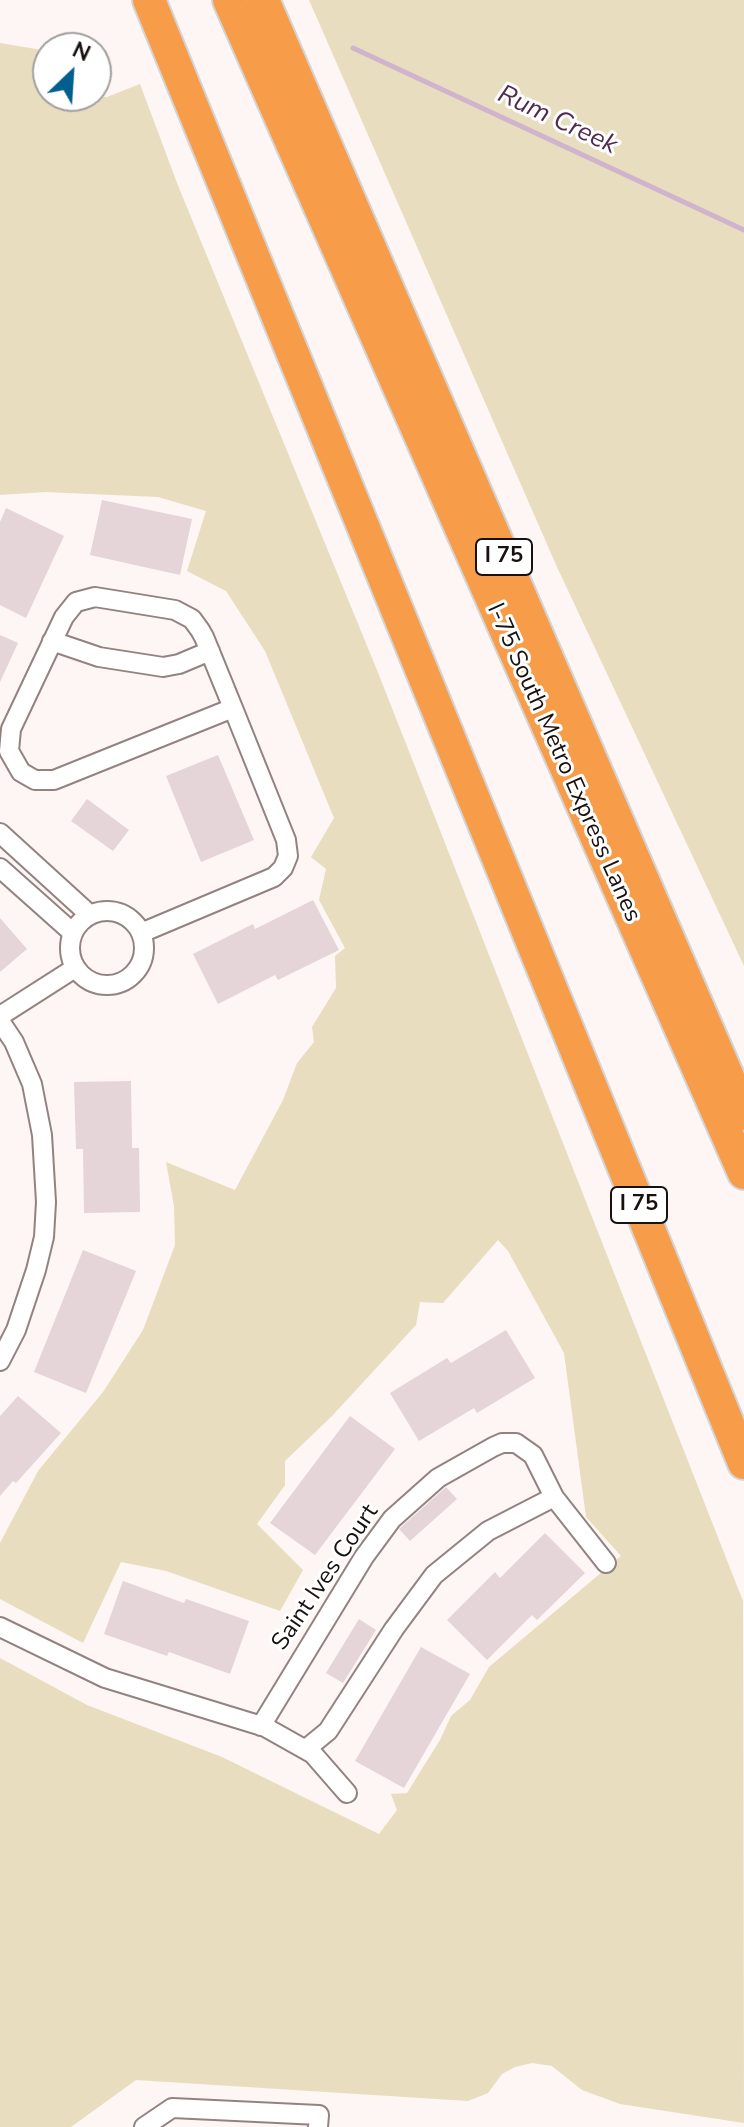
<!DOCTYPE html>
<html>
<head>
<meta charset="utf-8">
<style>
	body { margin:0 }
	#map { position:relative; width:744px; height:2127px; overflow:hidden; background:#fdf6f4; font-family:"Nunito Sans",sans-serif }
	canvas { display:block }
	.north { position:absolute; left:32px; top:32px; width:80px; height:80px; box-sizing:border-box; background:#fff; border:2px solid #a2a09f; border-radius:50%; rotate:25deg; font-size:22px; font-weight:700; line-height:32px; text-align:center; color:#171110 }
	.north::after { content:''; display:block; margin:auto; width:28px; height:36px; background:#015f8f; clip-path:polygon(50% 0,100% 100%,50% 72%,0 100%) }
</style>
</head>
<body>
<div id="map">
<canvas width="744" height="2127"></canvas>
<div class="north">N</div>
</div>
<script>
const c = document.querySelector('canvas').getContext('2d');
c.lineJoin = 'round';
function fill(path, color) {
  c.fillStyle = color;
  c.fill(path, 'evenodd');
}
function poly(rows) {
  const path = new Path2D();
  for (const r of rows) {
    if (r.length === 3) {
      path.moveTo(r[0] + r[2], r[1]);
      path.arc(r[0], r[1], r[2], 0, 2 * Math.PI);
      continue;
    }
    path.moveTo(r[0], r[1]);
    for (let i = 2; i < r.length; i += 2) path.lineTo(r[i], r[i + 1]);
  }
  return path;
}
function strokePath(path, color, width, dash) {
  c.strokeStyle = color;
  c.lineWidth = width;
  c.lineCap = dash ? 'butt' : 'round';
  c.setLineDash(dash || []);
  c.stroke(path);
}
function drawText(font, color, halo, rows, align = 'center') {
  c.font = font + ' "Nunito Sans",sans-serif';
  c.lineWidth = 6;
  c.setLineDash([]);
  c.textBaseline = 'middle';
  c.strokeStyle = halo;
  c.fillStyle = color;
  for (const [text, x, y, turn = 0] of rows) {
    c.save();
    c.translate(x, y);
    c.rotate((+turn || 0) * Math.PI / 180);
    c.textAlign = isNaN(turn) ? turn : align;
    if (halo) c.strokeText(text, 0, 0);
    c.fillText(text, 0, 0);
    c.restore();
  }
}
const green = poly([
	[309,0,744,0,744,966,557,567],
	[0,43,42,50,48,69,48,96,107,97,140,84,177,183,377,670,743,1601,744,2123,620,2104,582,2090,552,2066,532,2063,515,2067,502,2074,488,2093,468,2101,136,2080,71,2127,0,2127,0,1658,87,1705,222,1757,379,1834,397,1810,391,1794,407,1793,440,1740,451,1716,470,1700,489,1667,621,1556,586,1517,564,1353,508,1251,498,1240,443,1303,420,1302,416,1325,332,1416,285,1461,285,1485,257,1524,303,1570,280,1611,166,1571,121,1562,83,1643,0,1599,0,1543,38,1471,103,1392,143,1330,175,1245,174,1206,166,1162,235,1190,283,1100,297,1063,314,1042,312,1027,336,988,335,956,345,948,319,900,326,869,311,857,334,818,265,651,226,591,187,571,206,511,158,497,45,492,0,495]
]);
const stream = poly([
	[353,48,744,230]
]);
const building = poly([
	[102,500,192,519,180,575,90,555],
	[6,508,64,536,26,618,0,605,0,522],
	[0,635,18,643,0,682],
	[218,755,254,840,201,862,166,776],
	[87,799,129,830,113,851,71,821],
	[313,900,339,950,278,980,275,975,218,1004,193,954,253,924,255,929],
	[0,918,27,949,0,972],
	[131,1081,132,1148,139,1148,140,1212,84,1213,83,1149,76,1149,74,1082],
	[83,1250,136,1271,86,1393,34,1372],
	[506,1330,535,1378,477,1413,474,1408,419,1441,390,1393,447,1358,451,1363],
	[18,1396,61,1433,16,1483,13,1481,0,1496,0,1416],
	[350,1416,395,1449,315,1555,270,1523],
	[446,1487,457,1499,410,1541,399,1529],
	[545,1533,585,1573,537,1620,532,1615,487,1660,447,1620,495,1572,500,1578],
	[123,1581,184,1603,186,1599,249,1621,230,1674,169,1652,167,1656,104,1634],
	[359,1619,376,1630,343,1683,326,1673],
	[421,1647,470,1674,404,1788,355,1761]
]);
const street = poly([
	[52,641,99,657,163,667,179,664,210,651],
	[0,833,90,915],
	[0,868,73,933],
	[107,948,37],
	[141,933,274,877,283,868,288,856,286,840,233,708,204,637,200,630,192,619,175,610,95,597,76,602,64,617,11,729,9,751,21,772,35,780,54,780,233,708],
	[0,1016,75,968],
	[0,1021,14,1042,32,1084,42,1135,46,1202,44,1237,36,1270,16,1330,0,1361],
	[0,1627,105,1678,265,1727,313,1754,347,1793],
	[261,1726,364,1557,392,1519,438,1478,493,1447,502,1443,516,1443,533,1455,554,1497,606,1563],
	[306,1749,328,1731,394,1629,434,1575,488,1531,554,1497],
	[144,2127,172,2108,319,2115,318,2127]
]);
const highway = poly([
	[149,0,744,1463],
	[229,0,744,1173],
	[263,0,744,1114]
]);
const shields = [
	[504,557,56],
	[639,1205,56]
];
const shieldNames = [
	["I 75",504,557],
	["I 75",639,1205]
];
const streetNames = [
	["I-75 South Metro Express Lanes",563,763,66],
	["Saint Ives Court",326,1578,-56]
];
const waterNames = [
	["Rum Creek",557,121,25]
];
fill(green, '#e8ddbe');
strokePath(stream, '#d0b3cc', 5);
fill(building, '#e5d4d8');
strokePath(street, '#938380', 22);
strokePath(highway, '#d5d4d4', 36);
strokePath(street, '#fff', 18);
strokePath(highway, '#f79c49', 32);
for (const [x, y, w] of shields) {
  const box = new Path2D();
  box.roundRect(x - w / 2, y - 18, w, 36, 6);
  c.fillStyle = '#fff';
  c.fill(box);
  strokePath(box, '#171110', 2);
}
drawText('bold 22px', '#171110', null, shieldNames);
drawText('24px', '#171110', '#fff', streetNames);
drawText('italic 26px', '#512a4e', '#fff', waterNames);
</script>
</body>
</html>
